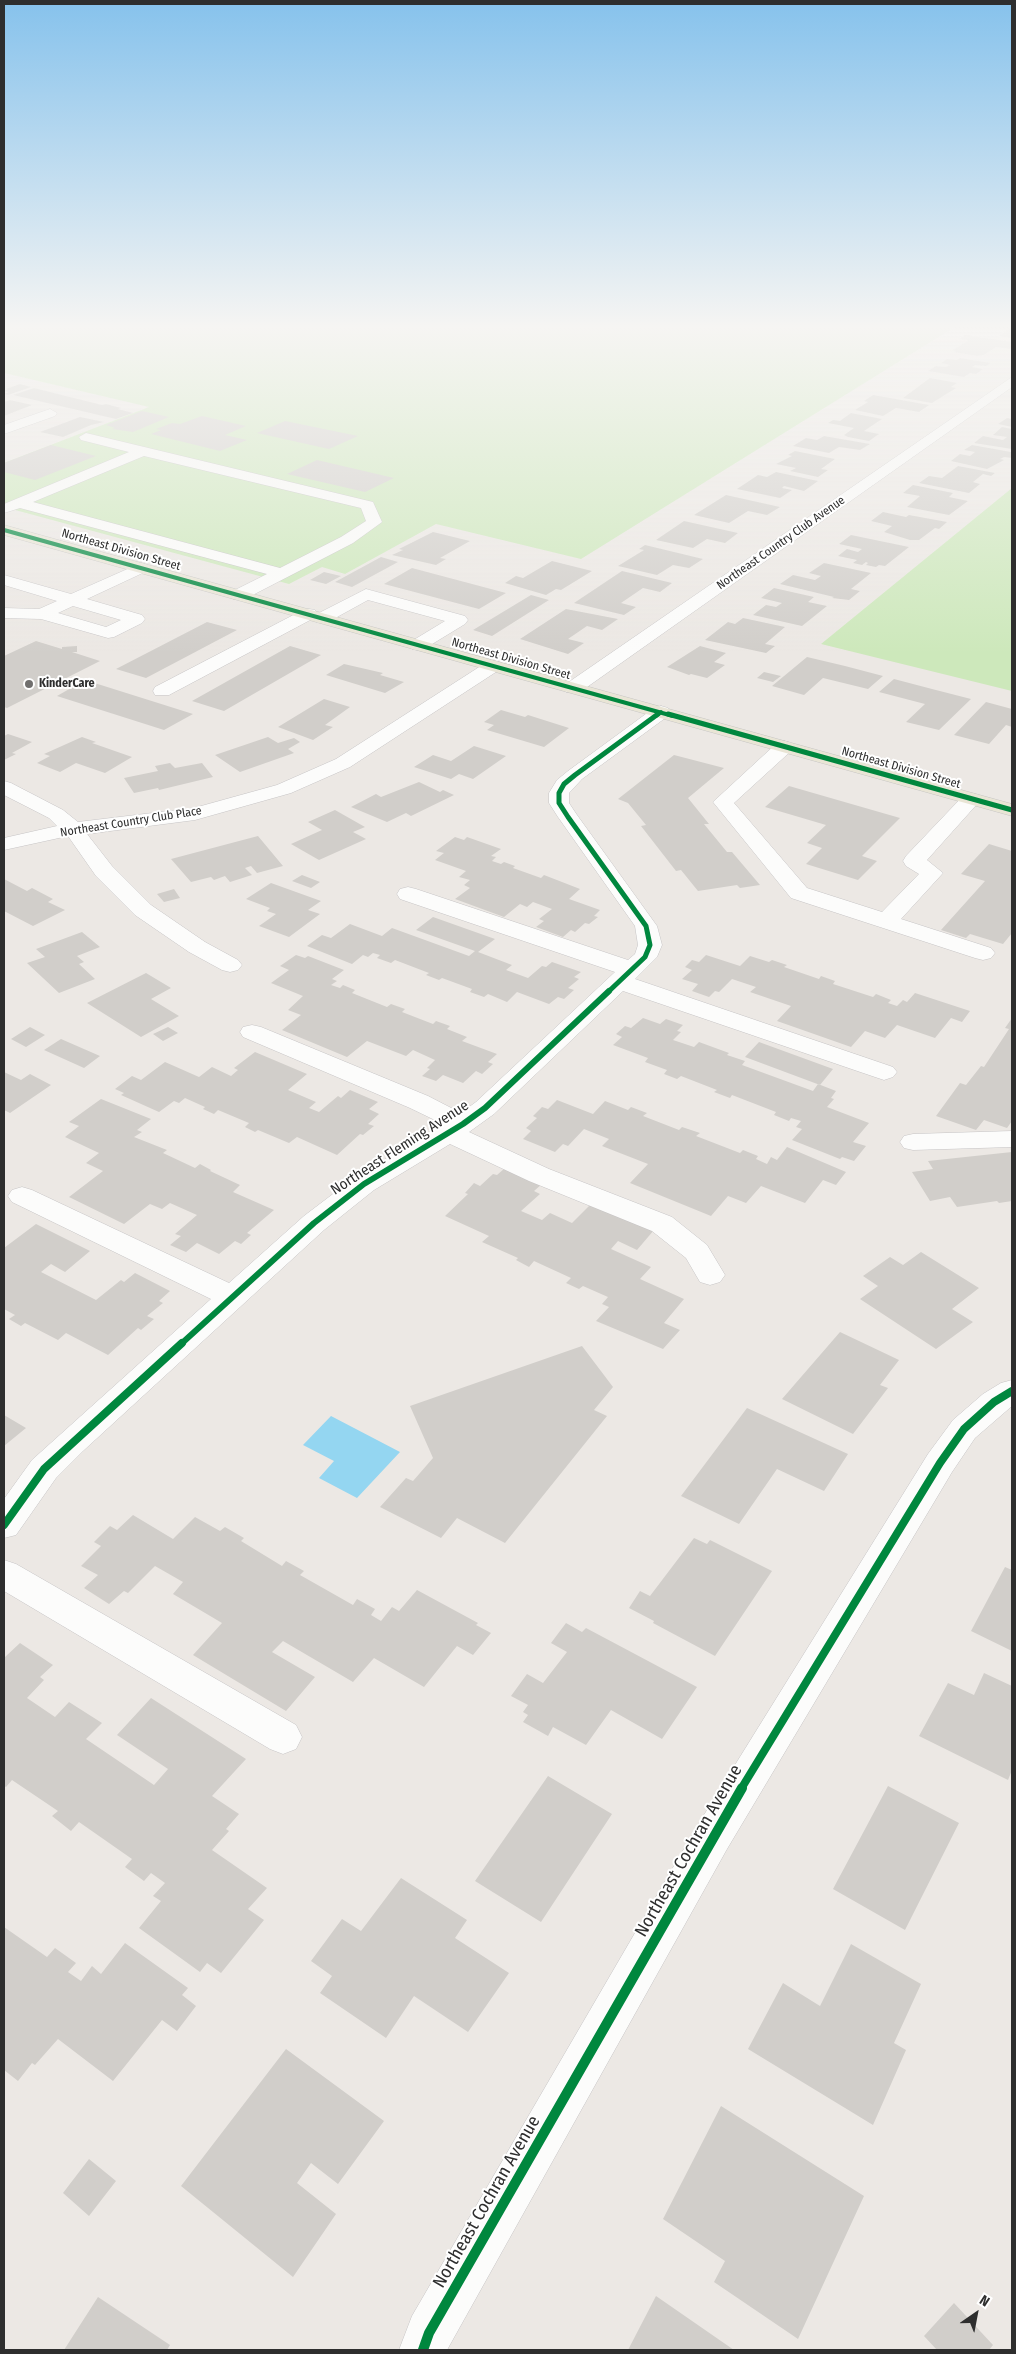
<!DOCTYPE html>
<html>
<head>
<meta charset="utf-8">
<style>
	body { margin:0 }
	#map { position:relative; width:1016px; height:2354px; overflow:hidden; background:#ece8e4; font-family:"Fira Sans Condensed",sans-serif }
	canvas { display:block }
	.frame { position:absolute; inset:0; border:5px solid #2e2e2e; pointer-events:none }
	.north { position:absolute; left:951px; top:2289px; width:50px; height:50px; -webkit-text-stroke:4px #fff; paint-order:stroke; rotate:33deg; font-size:14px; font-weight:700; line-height:20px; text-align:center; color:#2e2e2e }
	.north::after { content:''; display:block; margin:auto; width:18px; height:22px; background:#2e2e2e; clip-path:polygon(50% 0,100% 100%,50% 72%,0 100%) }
</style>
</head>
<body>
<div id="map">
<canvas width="1016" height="2354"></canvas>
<div class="frame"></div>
<div class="north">N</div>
</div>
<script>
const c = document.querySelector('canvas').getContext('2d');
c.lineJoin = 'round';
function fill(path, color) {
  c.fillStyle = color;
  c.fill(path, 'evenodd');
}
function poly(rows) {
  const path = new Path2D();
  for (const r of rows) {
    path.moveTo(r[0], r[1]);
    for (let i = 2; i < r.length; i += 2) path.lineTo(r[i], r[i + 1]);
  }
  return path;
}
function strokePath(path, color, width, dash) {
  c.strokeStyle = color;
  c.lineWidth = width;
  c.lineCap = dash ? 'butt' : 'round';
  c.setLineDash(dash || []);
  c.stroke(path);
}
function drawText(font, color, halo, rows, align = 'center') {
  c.font = font + ' "Fira Sans Condensed",sans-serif';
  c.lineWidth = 4;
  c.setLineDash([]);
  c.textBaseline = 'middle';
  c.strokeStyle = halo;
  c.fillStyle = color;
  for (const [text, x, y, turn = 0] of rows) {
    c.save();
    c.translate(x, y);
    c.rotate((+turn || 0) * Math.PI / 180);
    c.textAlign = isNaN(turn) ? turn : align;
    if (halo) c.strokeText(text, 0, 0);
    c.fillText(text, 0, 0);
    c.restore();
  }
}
const green = poly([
	[4,325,958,325,581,559,436,524,345,574,322,567,289,584,4,507,4,463,149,407,4,373],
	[1012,488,1012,691,821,644]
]);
const water = poly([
	[331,1416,400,1452,357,1498,319,1478,334,1461,303,1445]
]);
const building = poly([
	[1012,327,1012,338,999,336],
	[965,335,1012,342,1012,349,996,347,984,355,977,356,954,352,956,351,953,350,969,340,959,339],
	[960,358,991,363,986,366,975,365,972,367,983,369,976,374,970,373,964,377,928,371,936,366,946,367,950,365,941,363,947,359,957,360],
	[930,378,957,383,951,387,956,388,932,403,903,398],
	[20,384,31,387,8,395,4,394,9,392,4,391,8,389,6,389],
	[34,388,102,405,106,404,121,408,118,409,133,413,116,419,13,395],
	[873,395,879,396,929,405,919,412,896,408,883,416,855,410,868,402,864,401],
	[10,400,32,405,4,416,5,404,4,402],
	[142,411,169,417,133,432,112,429,115,428,106,425],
	[851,413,882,419,864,431,879,434,869,441,848,437,844,435,854,428,828,423,833,420,840,421],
	[202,416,246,426,225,435,247,440,220,451,151,434,161,430,156,429,172,423,180,424],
	[80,417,104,422,91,425,63,437,40,432],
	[1007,418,1012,419,1012,427,998,424],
	[285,421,358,436,329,449,257,433],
	[1002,427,1012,429,1012,449,974,443,983,436,1003,440,1007,437,993,435],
	[824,436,870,444,860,450,839,447,829,453,793,446,806,438,817,440],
	[51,445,96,456,35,480,4,472,4,463],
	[972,445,1011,452,1012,458,1004,457,1000,459,1004,460,987,469,951,461,960,454,970,456,975,452,964,450],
	[795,451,835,459,821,469,828,470,818,477,790,471,796,468,776,464,792,456,788,455],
	[317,460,394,478,365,492,287,474],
	[958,466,995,473,991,476,983,474,973,482,980,484,969,493,919,483,929,476,942,478],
	[776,472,818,481,804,491,784,486,782,488,792,490,780,498,737,489,758,475,767,477],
	[913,485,953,493,949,497,968,501,949,515,907,507,920,496,903,493],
	[726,495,780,507,767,515,748,511,729,523,694,515],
	[883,512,906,517,909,515,947,522,939,529,935,528,919,540,910,540,884,532,892,526,871,521],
	[684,521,738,533,725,543,707,539,693,548,656,540],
	[433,532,470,541,440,558,446,559,436,565,392,555,403,550,399,549],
	[851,535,909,547,885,566,879,565,876,567,866,565,868,563,866,562,862,565,853,563,857,560,838,556,847,549,858,552,862,549,839,544],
	[645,545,703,559,689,568,673,565,657,575,618,566,644,550,639,549],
	[381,557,398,562,352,587,335,582],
	[552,561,592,571,561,590,556,589,546,595,505,583,516,576,523,578],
	[824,563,871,573,851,589,860,591,849,600,832,598,834,597,780,584,793,575,815,580,821,576,809,573],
	[412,568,506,593,479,609,384,584],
	[622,571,672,583,660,592,643,588,621,603,636,607,624,615,574,603],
	[324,572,341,576,326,584,310,580],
	[774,588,814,597,808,602,827,606,802,626,753,615,766,605,776,607,782,603,761,598],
	[531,595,549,600,492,636,473,630],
	[566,609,618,619,602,630,587,626,568,639,584,643,568,654,520,639],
	[743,618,785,627,765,644,775,646,766,653,705,640,728,622,735,624],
	[207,622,237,630,146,678,116,669],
	[36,641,62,649,62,647,77,646,77,652,72,652,100,661,7,708,4,707,4,656],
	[290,646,321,655,224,711,192,701],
	[700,646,726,653,714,662,725,665,707,678,691,674,689,675,667,667],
	[807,657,845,666,883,676,868,689,823,678,804,695,772,686],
	[344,664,383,673,380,675,404,682,385,693,326,675],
	[764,672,781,676,773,682,757,678],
	[894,679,932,689,971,699,939,730,906,722,925,704,879,692],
	[85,680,193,714,164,730,57,696],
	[324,699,350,707,325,725,333,727,313,740,278,727],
	[986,702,1012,709,1012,727,1006,725,989,744,954,735],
	[501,710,525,717,528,715,569,728,544,747,487,730,494,725,484,722],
	[8,734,32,742,12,753,16,754,4,760,4,736],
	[82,737,96,742,92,743,132,757,105,773,76,763,60,772,37,763,50,756,44,754],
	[268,737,278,743,294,738,300,742,288,749,294,753,240,772,215,755],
	[474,746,506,756,473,779,459,774,451,779,414,767,433,755,451,761],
	[674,755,724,768,688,798,709,824,704,824,727,852,732,852,760,885,740,888,737,885,698,891,681,870,676,871,641,826,646,825,628,803,618,799],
	[170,763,175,768,202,763,213,777,159,790,158,788,134,793,124,778,158,771,155,766],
	[419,782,440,792,443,790,454,795,411,816,406,813,387,822,351,807,376,794,381,797],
	[789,786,900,818,862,856,877,861,858,880,806,864,822,848,807,843,826,825,765,807],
	[335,810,365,827,353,832,366,839,319,860,291,844,322,830,308,822],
	[258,836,283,866,257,873,251,866,245,868,252,875,230,882,225,876,214,880,211,877,191,882,171,859],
	[455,837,464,840,467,837,501,849,491,856,496,857,492,861,501,864,504,862,515,866,513,868,541,878,544,875,580,889,569,899,600,910,594,916,598,917,589,924,585,923,575,932,571,930,563,937,536,927,544,921,539,919,552,909,533,902,527,907,520,904,504,917,455,899,470,888,464,885,470,880,459,877,466,871,435,860,444,853,436,851],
	[989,844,1012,851,1012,933,1003,944,970,934,966,938,941,930,985,881,961,874],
	[302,875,320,882,311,888,292,881],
	[4,879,27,891,32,888,53,899,48,902,65,910,33,926,4,911],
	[271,883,321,901,308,910,320,914,289,937,259,926,276,914,267,911,270,908,246,899],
	[174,889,180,898,164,902,157,894],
	[433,917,495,939,478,952,512,965,506,970,528,978,542,966,546,967,552,962,581,972,574,977,579,979,568,988,574,990,564,999,558,997,549,1004,517,992,507,1002,488,994,484,997,470,992,472,989,442,978,439,980,426,975,429,973,395,960,391,963,377,958,380,955,373,953,368,957,363,955,352,964,307,946,322,935,331,938,350,924,382,936,392,928,469,956,475,951,416,930],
	[82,932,100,947,77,956,84,962,79,964,95,979,59,993,27,963,45,957,36,949],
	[296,955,305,958,308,956,344,970,332,979,337,981,331,985,340,988,343,985,355,990,352,993,387,1007,391,1004,405,1009,402,1012,433,1024,436,1021,450,1026,447,1029,467,1037,462,1041,497,1054,488,1062,493,1064,482,1074,476,1071,463,1083,443,1075,436,1081,422,1076,430,1069,427,1068,435,1060,413,1050,406,1056,367,1041,347,1057,282,1030,301,1015,288,1010,303,996,271,983,289,970,280,966],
	[706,955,740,966,750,956,769,962,772,960,787,965,784,967,819,979,821,976,835,981,833,984,873,997,876,994,891,1000,888,1003,897,1006,903,1000,907,1002,915,993,970,1011,962,1022,951,1018,935,1038,897,1025,885,1038,865,1031,851,1047,777,1021,791,1006,750,992,756,987,732,979,719,992,715,991,709,997,692,991,698,984,682,979,692,970,685,967,692,960,699,962],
	[146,973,171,988,151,999,179,1016,141,1037,87,1003],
	[643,1018,660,1024,666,1019,683,1025,677,1031,681,1032,673,1040,694,1047,699,1042,729,1053,727,1055,745,1061,742,1065,813,1091,818,1084,836,1091,831,1098,834,1099,827,1107,869,1123,853,1142,866,1146,854,1161,842,1157,840,1159,792,1140,802,1129,796,1127,801,1121,791,1118,789,1121,774,1115,776,1112,732,1095,730,1098,714,1092,717,1090,681,1076,677,1079,664,1074,667,1070,645,1062,648,1058,613,1045,622,1037,616,1034,625,1026,631,1028],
	[1012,1018,1012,1121,1007,1128,984,1120,976,1130,936,1116,960,1083,966,1085,981,1066,984,1067,1009,1029,1005,1028],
	[30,1027,45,1035,26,1047,11,1039],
	[168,1027,178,1033,163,1041,153,1034],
	[61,1039,100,1056,84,1068,44,1050],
	[759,1042,833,1069,820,1085,745,1057],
	[255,1052,307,1074,288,1090,316,1102,309,1108,319,1112,338,1096,341,1098,350,1090,378,1102,369,1109,379,1114,368,1124,374,1126,363,1135,360,1134,337,1155,297,1137,289,1143,258,1130,255,1132,245,1127,249,1123,218,1110,214,1114,203,1109,205,1107,185,1098,179,1103,174,1101,159,1112,121,1095,124,1093,115,1089,132,1076,141,1080,165,1062,199,1077,212,1067,231,1076,238,1070,234,1068],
	[4,1072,21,1080,30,1074,51,1085,10,1113,4,1110],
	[101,1099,151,1119,137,1130,142,1132,134,1137,167,1150,163,1153,195,1168,200,1164,211,1170,210,1171,240,1185,233,1192,274,1210,247,1233,251,1235,241,1244,235,1241,219,1254,197,1243,186,1252,170,1245,181,1236,175,1234,197,1215,170,1203,162,1209,150,1204,124,1224,69,1197,103,1171,86,1163,99,1153,65,1137,79,1126,69,1122],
	[557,1100,593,1114,605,1101,628,1110,631,1107,647,1113,643,1116,679,1130,682,1127,700,1133,696,1136,740,1153,743,1150,758,1156,756,1159,767,1164,771,1157,777,1160,787,1147,846,1172,836,1185,823,1180,805,1203,761,1186,746,1203,728,1196,711,1216,630,1183,648,1164,602,1146,609,1139,584,1129,568,1146,563,1144,555,1152,523,1139,531,1131,526,1128,537,1118,533,1116,542,1107,548,1109],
	[1012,1152,1012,1201,999,1203,997,1201,957,1207,950,1197,930,1201,912,1172,933,1169,928,1161],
	[505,1168,542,1184,534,1191,540,1194,521,1211,542,1220,550,1213,572,1223,592,1203,654,1230,637,1250,618,1241,611,1249,651,1267,640,1279,684,1299,664,1323,680,1330,663,1349,596,1321,609,1307,602,1304,608,1297,583,1286,579,1289,566,1283,571,1278,534,1261,529,1267,516,1260,518,1258,482,1242,489,1236,445,1216,468,1194,465,1193,474,1183,480,1186,493,1174,497,1175],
	[36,1224,90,1251,65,1272,51,1264,41,1272,96,1300,121,1280,124,1282,135,1273,170,1291,159,1301,163,1303,147,1316,154,1319,141,1330,138,1328,108,1355,66,1333,58,1340,25,1323,21,1326,9,1319,15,1315,4,1309,4,1248],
	[921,1252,979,1288,952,1309,973,1322,936,1349,860,1299,878,1286,863,1276,890,1257,903,1265],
	[840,1332,899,1360,880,1385,888,1388,853,1434,782,1399],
	[582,1346,613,1387,594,1410,607,1416,505,1543,457,1518,441,1538,380,1507,406,1478,413,1481,433,1458,410,1406],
	[747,1408,848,1454,824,1491,777,1469,739,1524,681,1496],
	[4,1415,26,1428,4,1446],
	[133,1515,173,1539,195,1517,220,1531,225,1527,244,1538,241,1541,282,1566,286,1561,304,1571,300,1575,353,1605,357,1599,375,1609,371,1615,381,1621,392,1607,399,1611,417,1590,478,1623,476,1625,491,1633,473,1655,457,1646,424,1687,374,1658,353,1682,283,1641,272,1652,315,1677,286,1711,193,1655,222,1623,173,1594,183,1582,155,1566,128,1593,124,1591,109,1604,84,1588,98,1575,81,1566,101,1546,94,1542,110,1526,117,1530],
	[694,1538,707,1544,710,1540,772,1571,715,1656,653,1623,654,1621,629,1608,640,1591,650,1596],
	[1005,1567,1012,1570,1012,1651,971,1631],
	[566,1623,582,1632,586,1628,697,1687,662,1739,611,1710,586,1745,553,1727,548,1736,523,1722,528,1715,523,1712,528,1705,511,1696,527,1674,543,1683,567,1652,551,1643],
	[20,1643,53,1665,40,1677,44,1680,27,1698,55,1717,69,1702,102,1723,86,1739,154,1785,168,1769,117,1735,151,1698,246,1759,212,1796,239,1814,226,1829,229,1831,212,1850,267,1888,248,1909,264,1920,221,1973,207,1963,200,1972,139,1928,161,1901,153,1896,165,1883,151,1873,144,1881,125,1867,132,1859,79,1822,71,1831,52,1816,58,1811,12,1780,6,1787,4,1786,4,1656,5,1657],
	[984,1673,1012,1686,1012,1770,1008,1780,919,1736,948,1683,974,1695],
	[548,1776,612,1814,541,1922,475,1881],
	[888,1786,959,1823,905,1930,833,1889],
	[401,1878,467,1920,455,1938,509,1973,468,2032,414,1996,386,2038,320,1993,332,1976,311,1961,342,1919,361,1931],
	[4,1927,47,1957,55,1948,76,1963,68,1972,81,1981,92,1966,101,1974,125,1943,188,1988,182,1995,196,2006,177,2031,162,2020,113,2081,58,2039,35,2065,32,2063,18,2081,4,2070],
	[851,1944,921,1984,894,2043,906,2050,873,2125,748,2049,783,1983,820,2006],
	[286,2049,384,2121,338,2184,311,2163,297,2183,336,2214,293,2277,181,2186],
	[721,2106,864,2196,798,2339,714,2282,725,2261,663,2219],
	[89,2159,116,2181,89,2216,63,2193],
	[656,2296,734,2350,628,2350],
	[98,2297,170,2345,167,2350,64,2350],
	[954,2303,993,2345,989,2350,937,2350,924,2336]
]);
const minor = poly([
	[1012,377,1012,387,580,692,566,692,564,688,566,684,1012,377],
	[50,409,57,413,55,416,4,434,4,425,50,409],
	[86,433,373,502,382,522,353,543,245,599,233,599,231,595,233,591,267,574,20,508,4,513,4,504,129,452,81,440,79,437,86,433],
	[144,456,361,508,366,521,341,537,280,568,33,502,144,456],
	[141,563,147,565,149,568,147,571,87,599,142,615,145,619,142,623,114,637,108,638,41,619,4,618,4,608,39,609,57,601,4,585,4,575,71,594,141,563],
	[73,606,121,620,106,627,58,613,73,606],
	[366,589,465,616,468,620,465,624,424,649,418,650,412,649,409,645,412,641,445,621,368,600,328,622,322,623,316,622,314,618,169,695,155,695,153,691,155,687,303,610,309,609,315,610,317,614,366,589],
	[493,661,499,662,502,666,499,670,350,767,291,793,195,820,87,834,112,866,151,905,205,942,238,960,242,965,238,970,230,972,222,970,189,952,135,915,96,876,68,836,4,850,4,838,57,826,49,818,4,795,4,781,11,783,63,810,78,822,194,808,277,785,336,759,487,662,493,661],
	[661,706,668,708,670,712,668,716,582,779,569,793,569,803,577,815,657,926,662,945,657,957,635,979,893,1067,897,1072,893,1077,884,1080,875,1077,623,991,494,1114,469,1132,549,1169,672,1217,707,1245,725,1275,720,1282,710,1285,700,1282,686,1258,652,1231,529,1181,450,1144,374,1190,324,1230,83,1451,56,1478,16,1535,4,1538,4,1499,32,1460,211,1299,12,1202,8,1196,12,1190,22,1187,32,1190,229,1283,304,1216,354,1178,443,1124,410,1108,243,1037,240,1032,243,1027,252,1025,261,1027,428,1096,461,1113,476,1102,615,972,400,899,397,894,400,889,408,887,416,889,628,960,635,954,638,945,635,926,558,817,549,803,549,793,557,780,568,771,654,708,661,706],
	[784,741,791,743,794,747,791,751,734,803,807,888,882,912,919,874,906,866,903,861,906,856,964,795,971,793,978,795,981,799,978,803,927,860,943,873,901,919,991,948,995,953,991,958,983,960,975,958,791,898,713,802,777,743,784,741],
	[1012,1131,1012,1147,913,1150,904,1148,900,1142,904,1136,913,1134,1012,1131],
	[1012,1380,1012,1406,975,1438,952,1472,727,1849,447,2350,399,2350,412,2316,699,1823,928,1454,953,1420,983,1394,1001,1383,1012,1380],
	[4,1560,16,1564,296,1725,302,1737,296,1749,283,1754,270,1749,4,1591,4,1560]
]);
const major = poly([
	[4,525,1012,804,1012,816,4,535,4,525]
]);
const cyclewayFar4 = poly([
	[4,530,673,716],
	[656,716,661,712]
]);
const cyclewayFar3 = poly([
	[668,714,1012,810],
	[607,993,645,957,650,945,646,926,568,817,559,803,559,793,564,784,575,775,658,714]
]);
const cyclewayFar2 = poly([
	[181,1344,314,1223,364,1184,463,1124,485,1108,609,991]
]);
const cyclewayFar1 = poly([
	[4,1525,44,1469,182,1343],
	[741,1789,940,1463,964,1429,994,1402,1012,1391]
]);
const cycleway = poly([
	[423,2350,429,2333,742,1788]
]);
const markers = [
	[29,684,5,"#706f6e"]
];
const farStreetnames = [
	["Northeast Country Club Avenue",781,543,-35],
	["Northeast Division Street",121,550,16],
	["Northeast Division Street",511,659,16],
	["Northeast Division Street",901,768,16],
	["Northeast Country Club Place",131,822,-9]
];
const farPoinames = [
	["KinderCare",39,684]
];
const streetNames = [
	["Northeast Fleming Avenue",400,1148,-33]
];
const nearStreetnames = [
	["Northeast Cochran Avenue",689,1851,-60],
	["Northeast Cochran Avenue",487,2202,-60]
];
fill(green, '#cde8bb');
fill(water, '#94d6f1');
fill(building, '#d1ceca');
strokePath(minor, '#c6c4c5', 1);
strokePath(major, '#c6c5c4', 1);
fill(minor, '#fcfcfb');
fill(major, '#e9e5d5');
strokePath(cyclewayFar4, '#00873e', 4);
strokePath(cyclewayFar3, '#00873e', 5);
strokePath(cyclewayFar2, '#00873e', 6);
strokePath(cyclewayFar1, '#00873e', 8);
strokePath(cycleway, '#00873e', 10);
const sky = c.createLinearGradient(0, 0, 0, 654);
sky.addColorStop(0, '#86c2ec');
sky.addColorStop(0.5, '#f6f5f3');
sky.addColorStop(1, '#f6f5f300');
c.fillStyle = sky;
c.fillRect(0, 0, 1016, 654);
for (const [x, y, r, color] of markers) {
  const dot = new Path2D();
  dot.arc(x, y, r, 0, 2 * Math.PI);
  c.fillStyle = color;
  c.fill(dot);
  strokePath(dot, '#fff', 2);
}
drawText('12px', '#2e2e2e', '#fff', farStreetnames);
drawText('bold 12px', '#2e2e2e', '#fff', farPoinames, 'left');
drawText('15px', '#2e2e2e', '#fff', streetNames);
drawText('18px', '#2e2e2e', '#fff', nearStreetnames);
</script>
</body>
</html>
